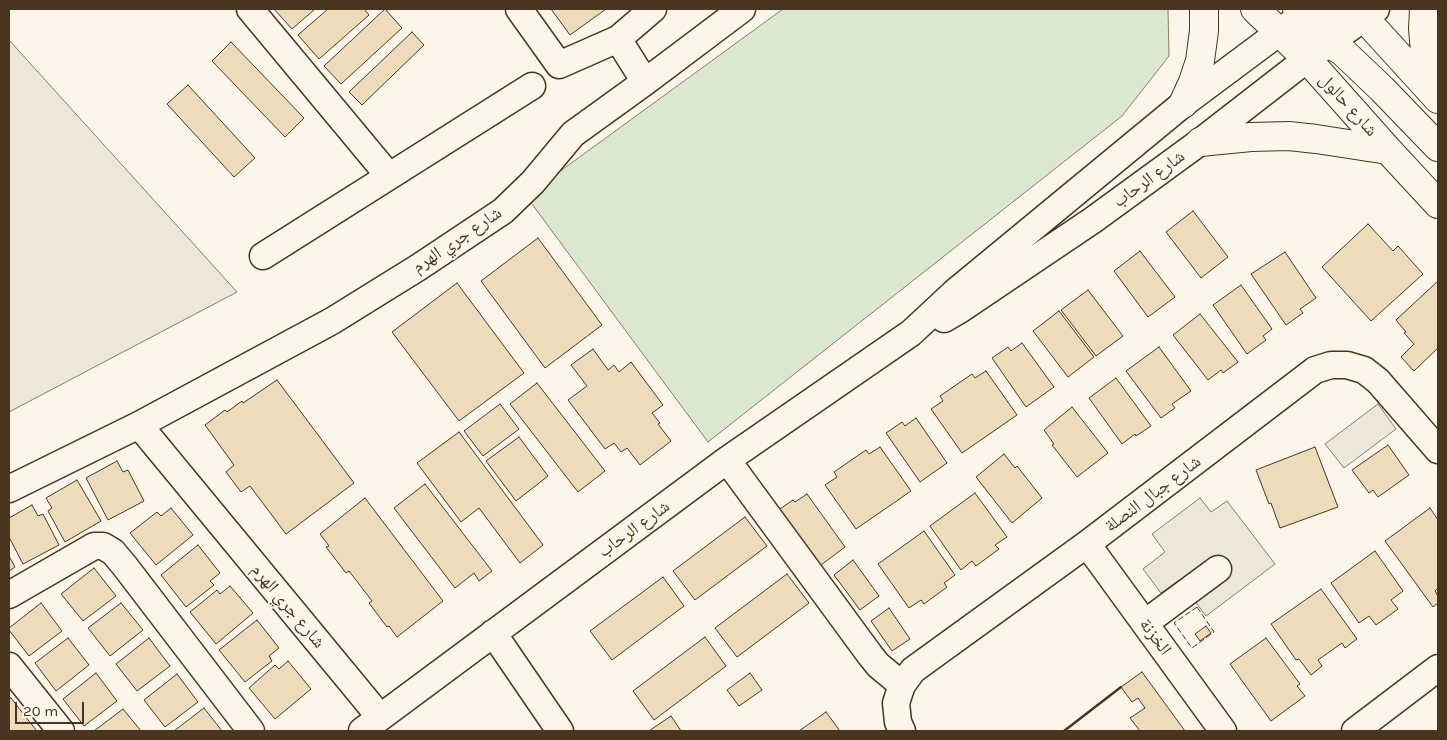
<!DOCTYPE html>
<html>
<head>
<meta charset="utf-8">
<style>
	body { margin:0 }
	#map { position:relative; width:1447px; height:740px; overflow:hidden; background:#fbf6e9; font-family:Karla,sans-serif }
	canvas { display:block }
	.frame { position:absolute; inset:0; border:10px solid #4a3520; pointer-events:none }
	.scale { position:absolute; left:15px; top:702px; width:69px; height:22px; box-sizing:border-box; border:2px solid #4a3520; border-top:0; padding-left:6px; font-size:15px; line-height:18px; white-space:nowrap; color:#4a3520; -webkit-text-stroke:4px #fbf6e9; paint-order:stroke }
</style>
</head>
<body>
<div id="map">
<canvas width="1447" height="740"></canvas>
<div class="frame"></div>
<div class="scale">20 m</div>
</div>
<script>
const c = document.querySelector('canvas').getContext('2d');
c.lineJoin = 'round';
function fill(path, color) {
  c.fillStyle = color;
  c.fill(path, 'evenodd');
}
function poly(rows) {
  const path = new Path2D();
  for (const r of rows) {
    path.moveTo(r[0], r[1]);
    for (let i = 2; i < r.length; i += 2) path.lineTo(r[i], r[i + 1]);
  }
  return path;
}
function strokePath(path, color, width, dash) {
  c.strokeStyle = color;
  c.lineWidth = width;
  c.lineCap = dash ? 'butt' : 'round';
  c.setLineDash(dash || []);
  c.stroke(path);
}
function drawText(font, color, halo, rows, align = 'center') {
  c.font = font + ' Karla,"Noto Naskh Arabic",sans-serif';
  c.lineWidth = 4;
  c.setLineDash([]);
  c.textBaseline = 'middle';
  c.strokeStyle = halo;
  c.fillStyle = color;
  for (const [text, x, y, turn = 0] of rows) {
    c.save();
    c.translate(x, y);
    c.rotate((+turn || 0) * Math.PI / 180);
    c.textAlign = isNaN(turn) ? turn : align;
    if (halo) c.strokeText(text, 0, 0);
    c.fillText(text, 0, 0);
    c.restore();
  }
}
const green = poly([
	[783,9,1168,9,1169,56,1122,116,708,442,526,196,783,9]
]);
const parking = poly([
	[9,40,237,292,9,412,9,40],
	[1378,404,1396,429,1344,468,1325,444,1378,404],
	[1200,498,1211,512,1227,501,1275,564,1206,616,1179,580,1161,593,1143,569,1165,552,1152,534,1200,498]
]);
const building = poly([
	[274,9,315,9,292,29,274,9],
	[328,9,364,9,369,15,319,59,298,35,328,9],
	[385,9,402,28,341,84,324,66,385,9],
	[551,9,606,9,570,35,551,9],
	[412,32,424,45,362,105,349,92,412,32],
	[231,42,304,118,285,137,212,61,231,42],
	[188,85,255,158,234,177,167,104,188,85],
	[1193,211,1228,257,1201,278,1166,232,1193,211],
	[1368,224,1393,251,1398,246,1423,274,1371,321,1322,267,1368,224],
	[538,238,602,325,545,368,481,281,538,238],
	[1140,251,1175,297,1148,317,1114,271,1140,251],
	[1285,252,1316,298,1300,309,1303,313,1286,325,1251,274,1285,252],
	[1438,281,1438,348,1414,371,1401,357,1414,344,1404,333,1406,332,1396,320,1438,281],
	[457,283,524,373,459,421,392,332,457,283],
	[1241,285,1272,329,1263,336,1266,340,1247,354,1213,305,1241,285],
	[1088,290,1123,336,1096,356,1061,310,1088,290],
	[1059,311,1094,357,1068,377,1033,331,1059,311],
	[1200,314,1238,362,1223,373,1221,370,1208,380,1173,335,1200,314],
	[1022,343,1054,387,1026,407,992,358,1008,347,1011,351,1022,343],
	[1159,347,1191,391,1172,404,1175,408,1161,418,1126,371,1159,347],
	[593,349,608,370,614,365,619,372,631,362,663,405,652,413,660,423,658,424,671,441,640,465,627,448,621,452,614,443,605,449,568,400,587,386,571,365,593,349],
	[986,371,1017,415,962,453,931,409,943,401,940,396,972,374,975,378,986,371],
	[1116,378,1151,426,1136,436,1135,434,1122,444,1089,398,1116,378],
	[277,380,354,483,286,534,250,486,241,492,226,472,234,465,205,425,225,410,227,412,242,401,243,403,277,380],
	[537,383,605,471,578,492,510,404,537,383],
	[500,404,519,429,483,456,464,431,500,404],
	[1072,407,1108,453,1077,477,1052,445,1054,444,1044,430,1072,407],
	[916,418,947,463,920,482,886,433,902,422,905,426,916,418],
	[459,432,543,545,520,563,479,508,461,522,417,463,459,432],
	[519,437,548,476,516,501,486,461,519,437],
	[1388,445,1409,475,1378,497,1373,490,1369,493,1352,470,1388,445],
	[880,447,911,491,856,529,825,485,837,477,834,472,866,450,869,454,880,447],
	[1315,447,1338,507,1280,528,1271,503,1269,504,1256,470,1315,447],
	[1004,454,1015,468,1017,466,1042,498,1012,523,976,477,1004,454],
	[117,461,123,472,128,470,144,501,108,520,86,478,117,461],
	[77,480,101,521,65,542,48,511,52,508,46,498,77,480],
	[425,484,492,571,479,581,474,573,455,588,394,508,425,484],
	[975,493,1007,537,995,545,999,549,976,566,972,561,961,570,930,526,975,493],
	[807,494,845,547,817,568,777,511,793,500,795,502,807,494],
	[365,498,443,601,397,637,389,626,387,627,369,603,372,601,349,571,346,573,326,547,329,546,320,534,365,498],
	[32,505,38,516,43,514,59,545,23,564,9,537,9,518,32,505],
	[171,508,193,535,156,565,130,533,157,512,161,516,171,508],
	[1430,508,1438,520,1438,588,1435,591,1438,596,1438,603,1433,607,1385,541,1430,508],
	[745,517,767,546,695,600,673,571,745,517],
	[924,531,955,575,944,583,947,587,924,604,921,600,909,608,878,564,924,531],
	[198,545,220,573,210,581,214,585,186,607,161,575,198,545],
	[1375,551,1403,591,1391,600,1398,609,1376,625,1369,616,1359,623,1331,583,1375,551],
	[9,556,15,567,9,571,9,556],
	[853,560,879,596,860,610,834,575,853,560],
	[94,568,116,596,83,621,61,594,94,568],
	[787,574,809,603,737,657,715,628,787,574],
	[663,577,684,606,612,660,590,631,663,577],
	[230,586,253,613,216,644,190,612,217,590,220,594,230,586],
	[1321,589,1357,639,1345,648,1342,643,1318,660,1322,666,1311,675,1299,659,1296,660,1271,624,1321,589],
	[41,603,62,631,29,656,9,630,9,628,41,603],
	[121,603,143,630,110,656,88,628,121,603],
	[889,608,910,639,892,651,871,621,889,608],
	[257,620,279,648,269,656,272,661,245,682,219,650,257,620],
	[1206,626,1211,633,1200,641,1195,634,1206,626],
	[705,637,726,666,654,720,633,691,705,637],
	[68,638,89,665,56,691,35,663,68,638],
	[149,638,170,666,137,691,116,664,149,638],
	[1266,638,1300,684,1297,686,1305,696,1271,721,1230,664,1266,638],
	[288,661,311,689,275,719,249,688,275,665,279,669,288,661],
	[1142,672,1185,731,1140,731,1130,718,1145,708,1138,698,1132,702,1121,687,1142,672],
	[96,673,117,701,84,726,63,699,96,673],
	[750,673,762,690,739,706,727,690,750,673],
	[177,674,198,702,165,727,144,700,177,674],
	[11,698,36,730,34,731,9,731,9,699,11,698],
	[204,708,222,731,174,731,204,708],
	[123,709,141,731,94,731,123,709],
	[826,712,840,731,799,731,826,712],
	[671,716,681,731,649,731,671,716]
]);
const minor = poly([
	[250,9,389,176],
	[519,9,559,65,618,39,653,9],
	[618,39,645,82],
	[263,256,532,86],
	[944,319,961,309,1093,220,1200,142,1307,59,1376,9],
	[139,425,380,717],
	[727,460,870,655,878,665,902,685],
	[9,489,139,425,332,321,419,267,503,211,533,182,573,134,645,82,742,9],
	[1087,544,1223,731],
	[9,595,94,546,103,546,113,552,124,565,251,731],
	[1145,623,1218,569],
	[493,633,560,731],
	[9,666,61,731],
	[362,731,727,460,911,333,955,292,1183,104,1297,19],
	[902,731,898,722,896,703,902,685,913,670,1087,544,1315,370,1331,365,1347,365,1364,370,1378,381,1438,450],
	[1355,731,1438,668]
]);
const major = poly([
	[1255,9,1307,59,1388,150,1438,204],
	[1297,9,1304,15,1327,22,1347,21,1364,18],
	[1356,9,1438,99],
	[1424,9,1423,29,1425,52,1430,72,1438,91],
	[1278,32,1318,40,1328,43,1342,51,1382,89,1438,147],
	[1183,104,1193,82,1200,61,1204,31,1204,9],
	[1200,142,1251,137,1289,136,1316,139,1388,150]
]);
const fence = poly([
	[1197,607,1214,632,1192,648,1174,623,1197,607]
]);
const wall = poly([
	[1064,731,1121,687]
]);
const streetNames = [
	["شارع حالول",1348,105,48],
	["شارع الرحاب",1149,179,-36],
	["شارع جري الهرم",457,240,-34],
	["شارع جبال النصلة",1153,494,-37],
	["شارع الرحاب",634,529,-36],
	["شارع جري الهرم",288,606,50],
	["الخزنة",1155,637,54]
];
fill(green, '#dce7d0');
strokePath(green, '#887966', 1);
fill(parking, '#ede7d9');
strokePath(parking, '#887966', 1);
fill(building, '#ecdcbc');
strokePath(building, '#4a3520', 1);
strokePath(minor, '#4a3520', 29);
strokePath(major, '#4a3520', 30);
strokePath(minor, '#fbf6e9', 26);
strokePath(major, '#fbf6e9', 28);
strokePath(fence, '#4a3520', 1, [6, 2.5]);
strokePath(wall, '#4a3520', 2.5);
drawText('18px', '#4a3520', '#fbf6e9', streetNames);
</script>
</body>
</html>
